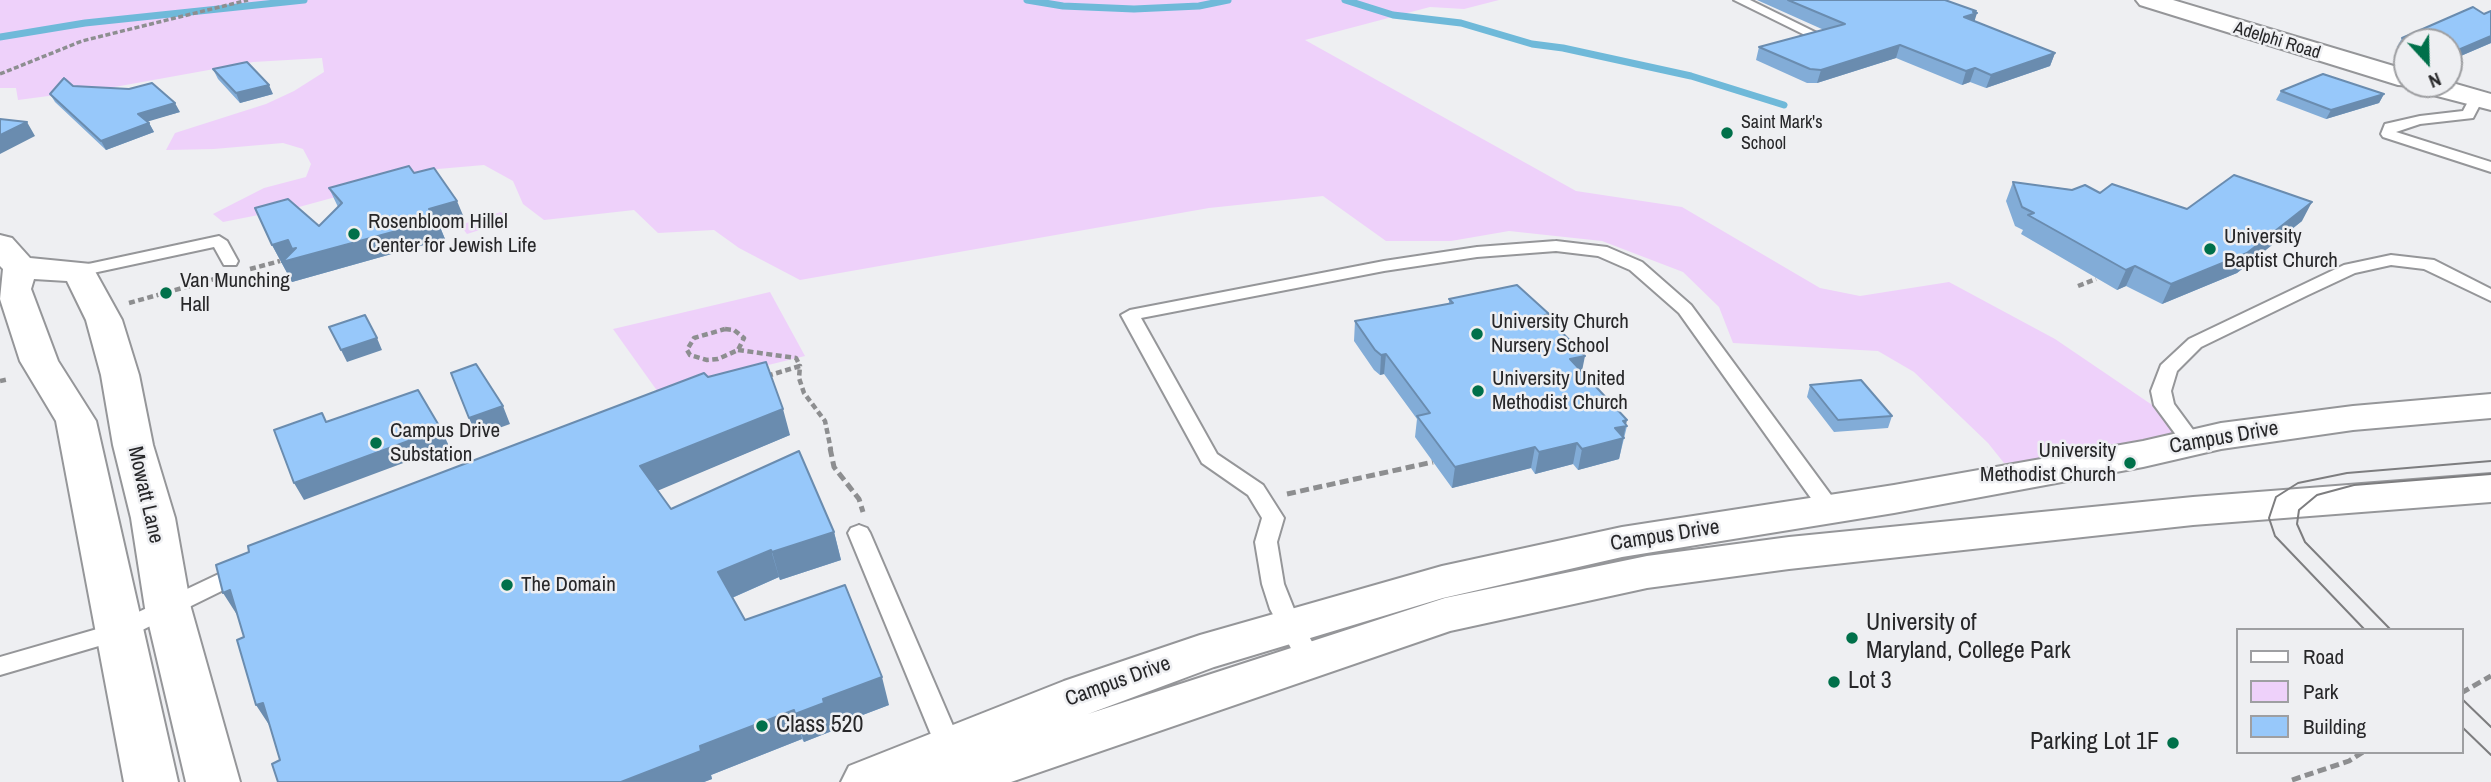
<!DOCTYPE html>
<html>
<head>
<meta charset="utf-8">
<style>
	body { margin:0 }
	#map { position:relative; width:2491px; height:782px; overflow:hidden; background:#eeeff2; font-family:"Archivo Narrow",sans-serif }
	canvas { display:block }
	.legend { position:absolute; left:2236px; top:628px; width:228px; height:126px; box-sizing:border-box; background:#eeeff2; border:2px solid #9e9fa2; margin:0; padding:9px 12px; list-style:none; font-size:21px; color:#272729 }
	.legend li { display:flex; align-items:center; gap:14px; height:35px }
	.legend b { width:35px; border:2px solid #9e9fa2 }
	.north { position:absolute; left:2393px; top:28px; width:70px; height:70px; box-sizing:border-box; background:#eeeff2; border:2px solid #9e9fa2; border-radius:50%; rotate:158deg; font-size:19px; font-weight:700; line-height:28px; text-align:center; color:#272729 }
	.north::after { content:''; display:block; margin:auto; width:24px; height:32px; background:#00704a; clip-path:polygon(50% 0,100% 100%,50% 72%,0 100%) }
</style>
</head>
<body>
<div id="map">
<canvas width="2491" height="782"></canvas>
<ul class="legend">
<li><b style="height:9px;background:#fff"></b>Road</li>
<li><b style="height:19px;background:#eed1fa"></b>Park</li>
<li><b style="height:19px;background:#97c8fa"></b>Building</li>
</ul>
<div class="north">N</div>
</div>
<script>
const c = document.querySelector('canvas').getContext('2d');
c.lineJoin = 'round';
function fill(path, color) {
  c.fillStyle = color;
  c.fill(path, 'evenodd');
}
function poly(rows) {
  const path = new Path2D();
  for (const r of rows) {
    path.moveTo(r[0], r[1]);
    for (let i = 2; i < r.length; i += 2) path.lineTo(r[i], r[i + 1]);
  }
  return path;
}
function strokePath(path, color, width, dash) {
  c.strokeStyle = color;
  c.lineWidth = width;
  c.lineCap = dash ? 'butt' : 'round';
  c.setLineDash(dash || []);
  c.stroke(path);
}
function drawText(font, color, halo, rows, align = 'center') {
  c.font = font + ' "Archivo Narrow",sans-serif';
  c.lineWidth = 5;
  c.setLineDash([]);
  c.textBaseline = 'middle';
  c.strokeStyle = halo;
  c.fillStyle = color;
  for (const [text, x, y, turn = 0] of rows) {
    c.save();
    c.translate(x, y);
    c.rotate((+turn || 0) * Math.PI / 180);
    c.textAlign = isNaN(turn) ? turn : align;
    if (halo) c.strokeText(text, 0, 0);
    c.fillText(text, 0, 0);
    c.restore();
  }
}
const green = poly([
	[0,0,1499,0,1464,9,1430,7,1305,40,1576,191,1682,207,1820,288,1860,296,1949,282,2055,339,2217,449,2004,463,1988,443,1914,372,1878,351,1733,343,1719,307,1683,272,1602,241,1509,231,1451,241,1386,241,1323,196,1209,208,800,280,739,248,714,230,658,233,634,210,544,220,523,204,513,181,484,165,438,169,299,207,223,222,213,214,264,188,306,177,311,164,303,149,283,143,214,149,166,150,175,133,266,104,294,91,324,72,322,58,253,62,109,88,18,100,16,88,0,88],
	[501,212,508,221,467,234,460,225],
	[770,292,805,356,658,392,613,329]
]);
const stream = poly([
	[1027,0,1063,6,1134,9,1199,6,1228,0],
	[1345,0,1393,15,1461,23,1532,44,1563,48,1691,76,1784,105],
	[0,37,85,23,304,0]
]);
const pathFar2 = poly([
	[0,74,82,41,248,0]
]);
const pathFar1 = poly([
	[250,269,280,261],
	[2078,286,2096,279],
	[129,303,218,278],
	[725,329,734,330,744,338,738,350,718,359,707,360,690,355,687,350,694,338,725,329],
	[738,350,796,358,800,366],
	[767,376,800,366,799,378,804,393,825,421,831,450],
	[0,381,9,379]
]);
const path = poly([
	[830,448,834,467,859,499,863,512],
	[1287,494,1433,462],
	[2461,693,2491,676],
	[2292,780,2349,761,2363,752]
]);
const service = poly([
	[1734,0,1750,0,1817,33,1815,36,1807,36,1734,0],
	[2477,93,2484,97,2473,118,2420,124,2396,132,2491,162,2491,172,2383,137,2381,134,2385,124,2420,116,2463,111,2472,94,2477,93],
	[219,236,227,241,238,261,236,265,224,265,214,247,79,276,71,271,79,266,219,236],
	[1556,241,1607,247,1642,262,1691,305,1842,510,1839,515,1831,517,1823,515,1679,313,1630,270,1598,256,1556,251,1477,257,1384,271,1141,318,1217,454,1263,485,1284,518,1277,542,1284,584,1294,609,1322,660,1319,667,1310,669,1301,667,1270,609,1262,584,1255,542,1262,518,1248,495,1202,463,1121,315,1130,310,1384,261,1477,247,1556,241],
	[2391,255,2434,260,2491,289,2491,301,2424,269,2391,265,2355,273,2308,295,2201,347,2177,371,2171,391,2174,404,2202,442,2199,447,2185,447,2154,405,2151,391,2161,365,2189,339,2344,265,2391,255],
	[859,525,867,528,870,533,963,749,959,756,950,760,941,756,937,749,848,533,851,528,859,525],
	[242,563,250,565,253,571,250,577,126,638,0,675,0,657,111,625,242,563]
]);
const tertiary = poly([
	[0,235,12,238,30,258,91,264,122,320,139,375,153,445,175,518,191,608,240,782,186,782,145,608,131,518,113,445,101,375,86,320,67,281,34,279,31,289,58,361,96,421,178,782,124,782,56,421,20,361,0,299,3,269,0,266,0,235],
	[2491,394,2491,418,2353,430,2221,449,2143,467,1894,513,1622,557,1443,598,1214,667,1088,714,1445,598,1647,556,1789,537,2193,497,2491,474,2491,502,2193,525,1789,569,1647,588,1450,631,1011,782,841,782,849,766,1064,681,1200,635,1442,566,1622,527,1894,485,2143,441,2221,423,2353,406,2491,394]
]);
const secondary = poly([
	[2136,0,2173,0,2407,70,2407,84,2449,82,2491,94,2491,110,2414,90,2412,86,2398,85,2140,5,2136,0]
]);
const tram = poly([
	[2365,630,2275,536,2269,518,2276,497,2298,483,2347,473,2491,461],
	[2391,630,2305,542,2297,524,2299,510,2317,495,2354,485,2491,474],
	[2461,698,2491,727],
	[2461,726,2491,755]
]);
const wall = poly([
	[1757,0,1945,0,1976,11,1974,22,2055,53,2050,66,1986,88,1970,82,1962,85,1896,58,1817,83,1807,83,1756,60,1759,47,1824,30],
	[2491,11,2491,43,2449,61,2449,42,2407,42,2407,50,2397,47,2402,38],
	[213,69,273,94,240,103,218,79],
	[73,86,180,112,147,121,149,123,154,132,106,150,55,102,50,94],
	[2281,91,2384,94,2379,103,2326,119,2276,100],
	[414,173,465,220,440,227,445,239,292,282,272,245,319,226,338,207,329,188],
	[2013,182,2100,193,2187,209,2302,221,2237,273,2162,304,2126,286,2117,290,2021,234,2023,230,2015,226,2006,201],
	[1449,299,1548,317,1582,372,1627,426,1619,459,1578,470,1573,464,1535,474,1531,468,1452,488,1415,437,1417,419,1384,374,1380,375,1374,370,1354,341,1355,321,1449,304],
	[708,377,790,435,657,490,671,509,834,532,841,560,780,580,779,577,732,598,745,620,889,705,831,727,832,731,804,742,802,739,711,775,712,779,704,782,278,782,280,760,244,637],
	[1810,385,1892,416,1888,428,1834,432,1807,397]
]);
const shadedWall = poly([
	[1976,11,1975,14,1977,13,1973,26,1964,17],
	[2491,36,2491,43,2449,61,2449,57,2451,53],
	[1900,45,1896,58,1817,83,1821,70],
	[2055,53,2050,66,1986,88,1991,75],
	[1975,68,1970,82,1962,85,1966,71],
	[269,85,273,94,240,103,236,93],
	[2384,94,2379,103,2326,119,2331,110],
	[175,103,180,112,143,123,138,114],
	[27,122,35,136,0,154,0,135],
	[149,123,154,132,106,150,101,141],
	[457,201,465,220,440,227,445,239,292,282,272,245,288,240,429,209],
	[2312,202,2302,221,2237,273,2162,304,2171,284],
	[2135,266,2126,286,2117,290,2126,270],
	[377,338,382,350,347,362,341,350],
	[1386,354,1384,374,1380,375,1381,355],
	[1585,356,1581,376,1570,359],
	[503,406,510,424,477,436,469,418],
	[783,409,790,435,650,494,640,466],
	[1627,420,1619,459,1578,470,1582,449,1615,428,1623,421],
	[441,429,449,446,304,500,294,483],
	[1577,443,1573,464,1535,474,1539,452],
	[1535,447,1531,468,1452,488,1455,467],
	[834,532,841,560,780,580,772,552],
	[771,550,779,577,727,600,718,572],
	[230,590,241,621,223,593],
	[882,677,889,705,831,727,832,731,804,742,795,714,823,699],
	[263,703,275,734,256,705],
	[794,710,802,739,711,775,712,779,704,782,621,782,700,746]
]);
const building = poly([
	[1788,0,1945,0,1976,11,1973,12,1977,13,1964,17,2055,53,1991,75,1975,68,1966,71,1900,45,1821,70,1810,69,1759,47,1845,24,1788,0],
	[2473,7,2484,14,2491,11,2491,36,2451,53,2449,53,2449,42,2414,42,2402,38,2473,7],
	[247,62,269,85,236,93,213,69,247,62],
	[2323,74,2384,94,2331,110,2281,91,2323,74],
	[64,78,73,86,129,89,152,83,175,103,138,114,149,123,101,141,50,94,64,78],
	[0,119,27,122,0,135,0,119],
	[409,166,414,173,434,168,457,201,429,209,437,220,282,262,296,248,292,249,288,240,272,245,255,208,288,199,319,226,342,203,329,188,409,166],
	[2234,175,2312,202,2247,253,2171,284,2135,266,2126,270,2028,215,2034,213,2022,207,2013,182,2072,190,2085,185,2100,193,2112,184,2187,209,2234,175],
	[1517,285,1549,314,1545,315,1585,356,1570,359,1627,420,1623,421,1627,426,1615,428,1624,438,1582,449,1577,443,1539,452,1535,447,1455,467,1417,416,1430,413,1386,354,1381,355,1375,350,1355,321,1453,303,1449,299,1517,285],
	[365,315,377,338,341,350,329,327,365,315],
	[766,362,783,409,640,466,671,509,799,451,834,532,772,552,771,550,718,572,745,620,845,585,882,677,823,699,824,703,795,714,794,710,700,746,701,751,621,782,278,782,272,764,280,760,263,703,256,705,237,640,244,637,230,590,223,593,216,565,249,552,248,546,704,373,708,377,766,362],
	[476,364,503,406,469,418,451,373,476,364],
	[1861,380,1892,416,1838,420,1810,385,1861,380],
	[418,390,441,429,294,483,274,430,322,413,326,422,418,390]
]);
const markers = [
	[1727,133,7,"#00704a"],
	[354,234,7,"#00704a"],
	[2210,249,7,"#00704a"],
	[166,293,7,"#00704a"],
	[1477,334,7,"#00704a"],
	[1478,391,7,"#00704a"],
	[376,443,7,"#00704a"],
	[2130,463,7,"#00704a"],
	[507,585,7,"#00704a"],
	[1852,638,7,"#00704a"],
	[1834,682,7,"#00704a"],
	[762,726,7,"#00704a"],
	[2173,743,7,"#00704a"]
];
const farStreetnames = [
	["Adelphi Road",2277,41,17]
];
const farPoinames = [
	["Saint Mark's",1741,123],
	["School",1741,144]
];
const poiNames = [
	["Rosenbloom Hillel",368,222],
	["Center for Jewish Life",368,246],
	["University",2224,237],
	["Baptist Church",2224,261],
	["Van Munching",180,281],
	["Hall",180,305],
	["University Church",1491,322],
	["Nursery School",1491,346],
	["University United",1492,379],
	["Methodist Church",1492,403],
	["Campus Drive",390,431],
	["Substation",390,455],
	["University",2116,451,"right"],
	["Methodist Church",2116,475,"right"],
	["The Domain",521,585]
];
const streetNames = [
	["Campus Drive",2224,438,-10],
	["Mowatt Lane",145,495,77],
	["Campus Drive",1665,536,-9],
	["Campus Drive",1118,682,-20]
];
const nearPoinames = [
	["University of",1866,624],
	["Maryland, College Park",1866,652],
	["Lot 3",1848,682],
	["Class 520",776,726],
	["Parking Lot 1F",2159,743,"right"]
];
fill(green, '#eed1fa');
strokePath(stream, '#6fb9d9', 7);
strokePath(service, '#959699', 4);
strokePath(tertiary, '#959699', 4);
strokePath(secondary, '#959699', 4);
strokePath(pathFar2, '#8d8e90', 3.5, [5, 2.5]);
strokePath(pathFar1, '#8d8e90', 4.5, [6, 3.5]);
strokePath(path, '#8d8e90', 5, [9, 4.5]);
fill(service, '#fff');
fill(tertiary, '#fff');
fill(secondary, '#fff');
strokePath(tram, '#7d7d7f', 2);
fill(wall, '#82acd7');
fill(shadedWall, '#6a8caf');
fill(building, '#97c8fa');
strokePath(building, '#6a8caf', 2);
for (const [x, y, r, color] of markers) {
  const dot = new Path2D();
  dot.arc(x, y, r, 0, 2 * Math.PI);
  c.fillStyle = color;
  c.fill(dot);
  strokePath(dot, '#eeeff2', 2.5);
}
drawText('18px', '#272729', '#eeeff2', farStreetnames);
drawText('18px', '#272729', '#eeeff2', farPoinames, 'left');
drawText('21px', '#272729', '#eeeff2', poiNames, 'left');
drawText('21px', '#272729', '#eeeff2', streetNames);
drawText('24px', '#272729', '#eeeff2', nearPoinames, 'left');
</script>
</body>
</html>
